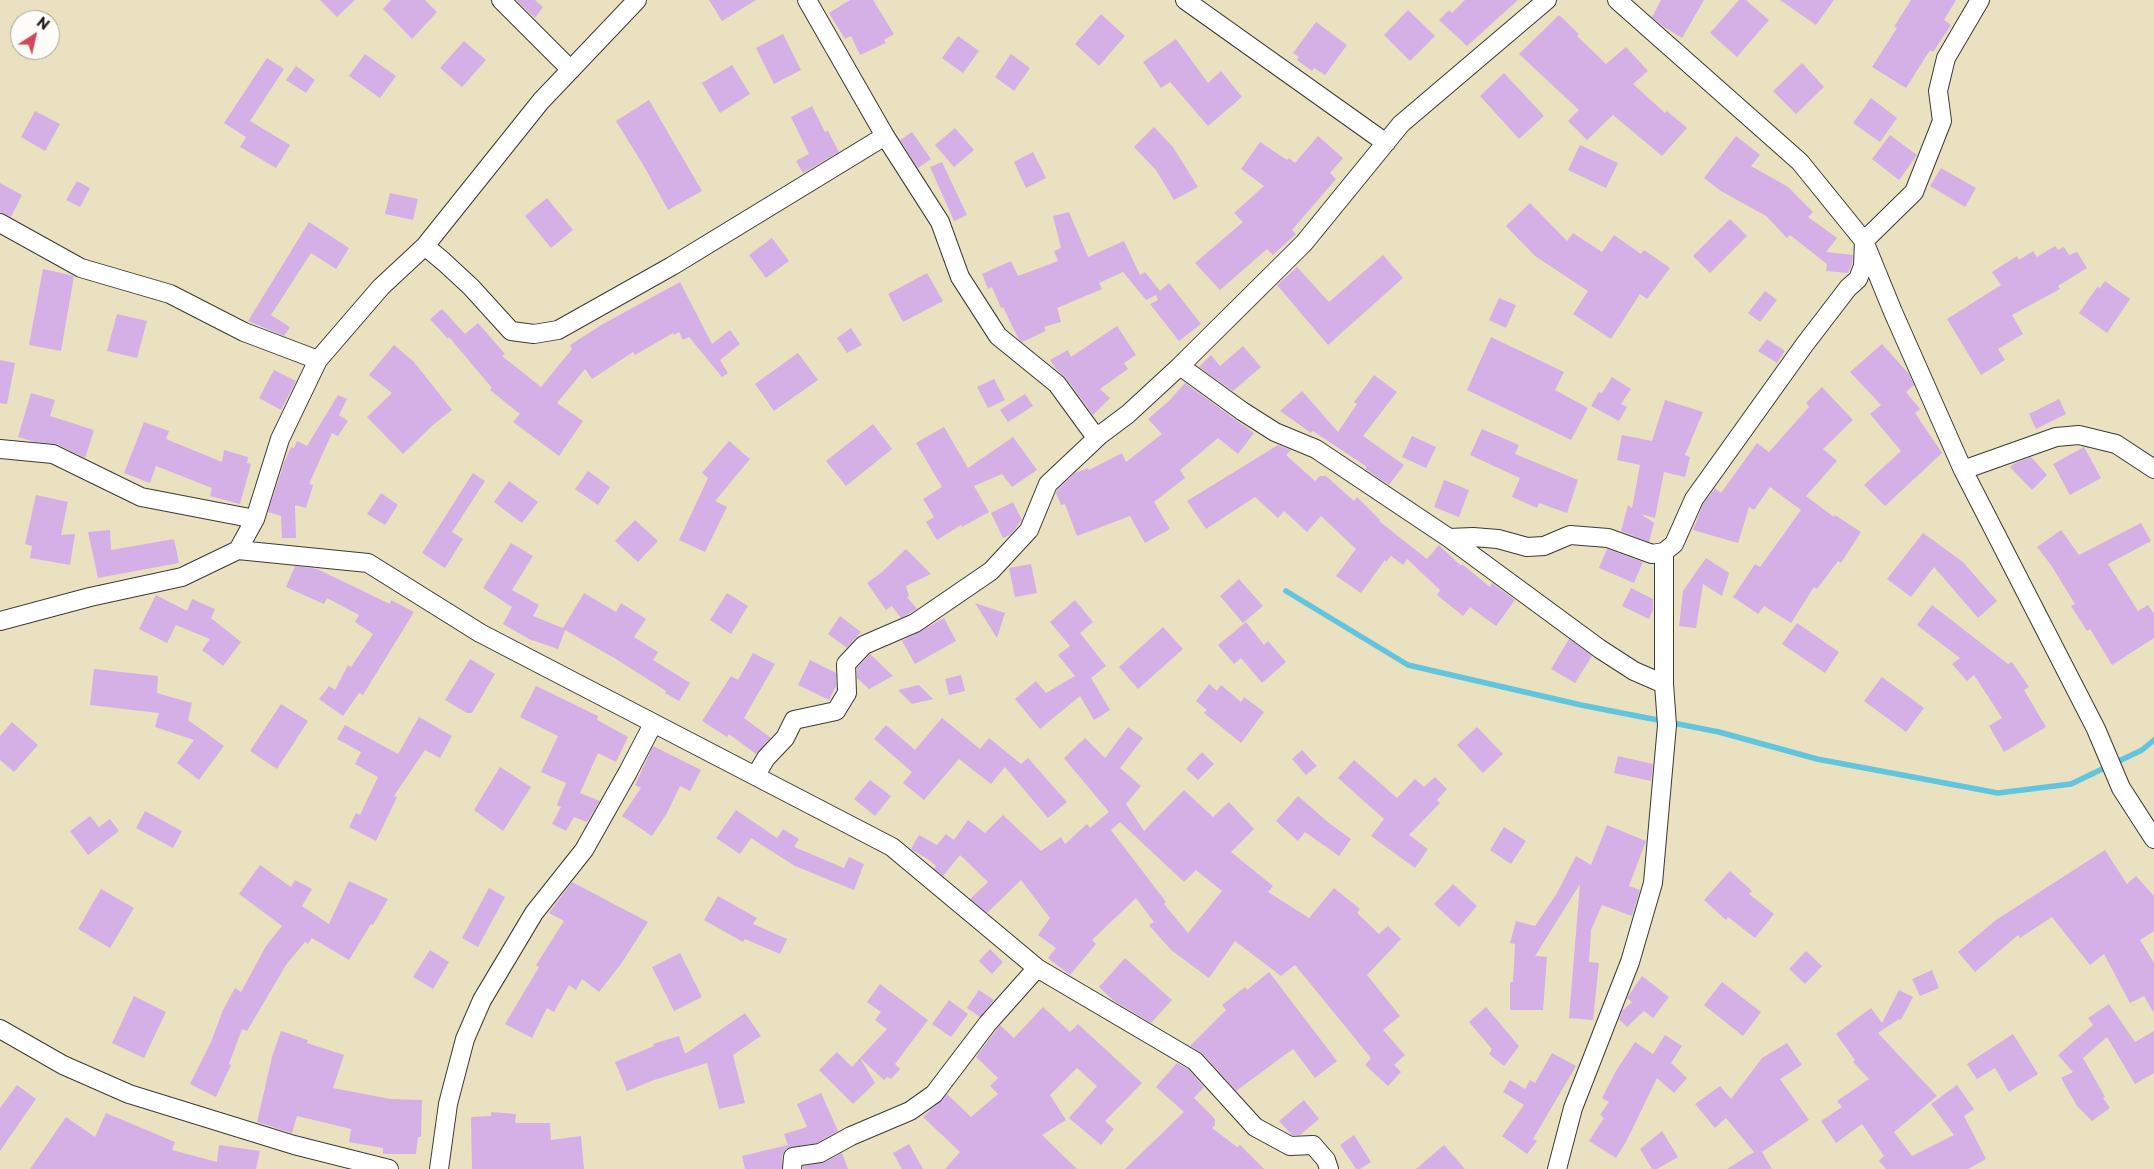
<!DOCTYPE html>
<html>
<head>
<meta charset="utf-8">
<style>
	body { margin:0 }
	#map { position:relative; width:2154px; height:1169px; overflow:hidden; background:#eae1c0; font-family:"Playpen Sans",sans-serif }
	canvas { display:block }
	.north { position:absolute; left:10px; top:10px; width:50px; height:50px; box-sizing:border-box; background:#fdfcf7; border:1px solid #a3a29f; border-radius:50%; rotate:35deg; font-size:14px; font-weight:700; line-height:20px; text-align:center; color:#1c1c1c }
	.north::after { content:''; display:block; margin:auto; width:18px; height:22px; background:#d1495b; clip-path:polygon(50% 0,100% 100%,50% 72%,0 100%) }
</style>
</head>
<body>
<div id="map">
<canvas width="2154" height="1169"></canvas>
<div class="north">N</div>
</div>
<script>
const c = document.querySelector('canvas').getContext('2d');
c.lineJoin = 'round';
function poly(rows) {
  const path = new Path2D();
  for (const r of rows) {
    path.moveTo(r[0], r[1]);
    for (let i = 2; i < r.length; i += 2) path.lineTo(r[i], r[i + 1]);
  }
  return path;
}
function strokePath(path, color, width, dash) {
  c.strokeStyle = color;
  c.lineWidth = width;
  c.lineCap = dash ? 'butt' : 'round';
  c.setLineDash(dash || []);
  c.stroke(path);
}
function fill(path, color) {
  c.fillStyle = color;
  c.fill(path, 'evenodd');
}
const stream = poly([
	[1286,591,1408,665,1581,705,1719,732,1817,759,1998,793,2071,784,2142,750,2154,740]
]);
const building = poly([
	[320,0,355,0,337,17],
	[391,0,425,0,437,12,412,39,383,9],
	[516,0,535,0,543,7,535,18],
	[709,0,756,0,722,21],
	[850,0,873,0,894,34,884,40,886,43,860,55,851,36,845,39,829,13],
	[1465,0,1518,0,1467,46,1439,20,1449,10,1452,13],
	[1661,0,1704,0,1682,38,1664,27,1652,17],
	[1739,0,1746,0,1769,20,1737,57,1710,33],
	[1780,0,1834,0,1816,25],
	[1911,0,1956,0,1944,20,1951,25,1933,52,1930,50,1906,88,1872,67,1897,28,1894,27],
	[1408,10,1435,36,1410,61,1384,35],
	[1101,14,1125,36,1099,66,1075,44],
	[1559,15,1579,34,1577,36,1606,64,1626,47,1648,71,1633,84,1665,113,1667,111,1687,128,1662,156,1613,115,1587,140,1568,121,1579,110,1519,54],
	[1316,22,1347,45,1325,75,1314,68,1312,71,1297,60,1299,57,1293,53],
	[783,34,801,70,774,84,756,48],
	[958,36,979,51,963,73,942,58],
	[1176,39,1208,83,1221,71,1242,97,1208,126,1170,82,1161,88,1143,62],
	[464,41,486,60,462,87,440,68],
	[365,54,396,76,380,98,349,76],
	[1011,54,1030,68,1014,91,995,77],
	[267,58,284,69,250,121,290,145,276,168,240,147,246,137,224,123],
	[1802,63,1824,87,1796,114,1773,91],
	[732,65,750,94,720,113,702,83],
	[296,66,315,80,306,93,286,80],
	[1504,73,1544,116,1519,139,1480,96],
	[1871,98,1897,118,1880,142,1853,123],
	[649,100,702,191,668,210,645,168,616,121],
	[812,106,825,132,828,131,839,152,803,173,796,161,809,154,791,117],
	[35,111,60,124,45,151,21,137],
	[1154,127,1173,147,1198,187,1174,200,1156,170,1134,147],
	[955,128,974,150,954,167,935,145],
	[912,132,931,159,918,168,900,140],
	[1890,135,1917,155,1899,180,1872,159],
	[1318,136,1343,158,1330,173,1336,179,1292,230,1296,234,1273,255,1267,249,1220,290,1195,263,1243,222,1234,213,1264,186,1241,169,1260,142,1287,160,1289,158,1295,163],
	[1736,136,1760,155,1751,166,1788,187,1813,212,1808,217,1837,238,1826,252,1853,255,1852,264,1848,273,1826,271,1827,264,1790,235,1787,238,1766,216,1721,191,1704,178],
	[1580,145,1618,163,1606,188,1568,170],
	[1033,152,1046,178,1026,188,1014,162],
	[942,162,967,215,954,221,930,167],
	[1941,168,1976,188,1965,207,1930,186],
	[77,181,90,188,80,207,66,200],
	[0,183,22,195,11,217,0,212],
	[390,193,418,199,413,220,385,214],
	[547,198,573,230,551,248,525,216],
	[1530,203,1567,241,1573,233,1602,252,1614,235,1641,254,1644,250,1670,268,1647,299,1640,294,1611,339,1573,314,1588,291,1535,256,1506,226],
	[1069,212,1088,257,1124,241,1140,275,1145,272,1160,291,1169,283,1201,324,1179,341,1150,304,1158,300,1156,295,1146,300,1123,272,1099,283,1102,289,1057,308,1061,322,1044,327,1046,331,1022,342,1018,338,1003,307,1001,308,992,287,988,289,982,274,1011,261,1018,276,1058,261,1054,251,1061,248,1053,216],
	[1730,219,1747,236,1710,273,1693,256],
	[309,222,349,248,336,269,311,253,271,315,290,327,284,336,248,321],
	[772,238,789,261,766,278,749,255],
	[2055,246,2058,250,2064,247,2069,255,2077,252,2087,268,2058,286,2060,289,2012,315,2023,334,1998,349,2005,360,1981,375,1947,319,2001,285,1992,272,2017,256,2019,260,2033,251,2037,257],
	[1383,255,1403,278,1328,345,1277,285,1297,267,1329,302],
	[43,269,74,276,61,351,29,345],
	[927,273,943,301,903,322,888,294],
	[2105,281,2130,299,2107,333,2079,313,2098,286,2099,289],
	[680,282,712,344,730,330,740,344,720,360,728,373,722,377,689,337,683,340,679,332,674,335,673,333,635,355,633,352,592,379,585,369,557,403,583,421,559,456,513,422,520,414,490,390,492,388,449,337,448,339,430,319,442,309,465,334,478,323,505,354,502,356,541,387,572,349,570,345,603,324],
	[1765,291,1777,300,1760,322,1748,313],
	[1499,298,1516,305,1506,328,1489,320],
	[117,314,147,321,137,358,107,351],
	[1117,326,1136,355,1124,363,1128,369,1100,389,1110,398,1093,415,1066,378,1055,368,1050,360,1068,350,1071,357],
	[851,328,862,345,847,353,837,338],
	[1491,337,1564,372,1555,390,1588,408,1571,440,1467,390],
	[1767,339,1785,351,1777,363,1758,351],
	[1882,344,1909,374,1914,385,1906,392,1920,409,1915,413,1942,453,1885,506,1864,485,1901,451,1870,414,1881,405,1850,372],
	[394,345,414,362,452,410,433,425,403,454,367,417,392,393,369,375],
	[1243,346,1261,367,1233,391,1199,367,1211,355,1220,366],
	[798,353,818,380,774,411,755,384],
	[0,360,15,363,7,404,0,403],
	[274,370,296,381,281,410,259,398],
	[1374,375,1397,392,1363,436,1404,465,1389,485,1365,469,1367,467,1313,431,1311,433,1280,411,1302,391,1338,432,1357,404,1354,402],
	[1612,377,1631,389,1621,404,1627,407,1619,421,1591,406,1599,392,1602,393],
	[994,379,1005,400,988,408,977,387],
	[1185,383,1254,433,1238,454,1218,438,1180,470,1185,478,1154,502,1170,529,1145,543,1130,516,1077,536,1065,504,1061,505,1056,493,1057,490,1075,473,1088,468,1089,470,1122,453,1126,462,1162,434,1148,419,1169,401],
	[1822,387,1853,420,1823,449,1837,461,1806,496,1834,517,1835,515,1861,532,1841,563,1838,561,1817,589,1814,587,1791,623,1764,606,1758,614,1733,597,1755,564,1760,567,1801,510,1770,487,1754,510,1749,507,1738,543,1693,530,1703,504,1715,488,1721,493,1757,443,1769,452,1809,407,1806,403],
	[31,393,55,400,50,416,94,430,85,458,57,444,35,442,18,437],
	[1025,394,1033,406,1008,422,1000,410],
	[338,395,347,399,339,415,348,421,338,436,332,433,309,484,313,485,306,508,295,505,296,538,282,538,281,516,268,512,284,463,291,447,294,448,297,441,307,446],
	[2059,399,2066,414,2036,429,2029,414],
	[1665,400,1703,412,1685,455,1690,457,1685,477,1664,472,1655,518,1641,514,1654,523,1649,542,1621,531,1628,505,1632,508,1640,465,1617,460,1622,435,1652,441],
	[144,422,169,431,166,439,222,462,224,450,248,457,247,463,251,464,240,504,210,496,212,488,156,466,150,483,124,473],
	[873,424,892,449,846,486,826,461],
	[944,427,968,468,1013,437,1037,470,1012,487,1002,474,974,486,989,512,962,527,961,525,937,540,926,522,934,517,923,499,942,487,916,443],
	[1482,429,1519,445,1515,454,1578,480,1567,513,1539,503,1537,508,1512,497,1520,478,1470,455],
	[1412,436,1436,447,1426,468,1402,457],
	[729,441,750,459,715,501,727,507,705,552,679,540,708,478,702,473],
	[1278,445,1291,450,1286,455,1315,481,1320,476,1326,476,1354,501,1357,497,1380,520,1379,521,1427,559,1439,545,1461,566,1462,564,1490,587,1492,583,1515,600,1496,626,1470,607,1463,616,1437,595,1440,590,1407,559,1403,565,1391,556,1386,562,1385,560,1361,593,1336,576,1356,549,1321,516,1307,532,1284,511,1278,518,1255,497,1206,529,1187,501],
	[2084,447,2101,478,2070,495,2053,464],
	[2031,457,2047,475,2032,490,2010,467,2015,463],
	[588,471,610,487,598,505,575,489],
	[473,473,485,481,452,532,463,539,445,568,422,553],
	[1444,480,1469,490,1459,517,1434,507],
	[509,481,538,502,522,523,494,502],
	[381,493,398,505,385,525,367,514],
	[36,495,68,502,61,535,75,534,70,565,30,558,32,546,25,544],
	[1013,502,1022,520,1010,535,1003,538,991,513],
	[635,520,658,541,638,562,615,541],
	[2141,523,2151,541,2108,564,2138,611,2148,605,2154,614,2154,638,2112,665,2090,629,2087,631,2071,606,2075,604,2051,565,2037,547,2061,530,2079,555],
	[110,530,111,550,174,539,179,563,98,578,88,532],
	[1923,533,1963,562,1997,601,1978,618,1934,567,1911,597,1887,579],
	[511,543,533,556,512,590,539,605,533,616,563,628,584,593,616,612,621,603,646,619,634,637,658,652,653,660,690,683,679,701,665,693,666,691,616,659,565,630,558,649,529,639,503,624,512,607,483,588],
	[906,549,931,574,906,586,909,596,907,597,917,609,901,618,892,606,886,610,867,583,882,572],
	[1607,549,1643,562,1634,583,1599,568],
	[1706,558,1729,573,1722,596,1703,584,1696,628,1679,626,1683,591],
	[1031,564,1037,593,1015,597,1009,568],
	[295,566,317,569,390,604,391,600,414,612,363,695,359,693,343,716,319,699,329,686,335,690,348,665,351,667,373,634,355,622,359,615,327,598,324,604,286,587],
	[1239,579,1263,606,1243,623,1220,596],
	[1631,588,1653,599,1653,610,1649,619,1622,606],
	[727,593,748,606,731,634,710,620],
	[156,595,187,611,192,599,215,609,211,618,241,642,223,666,202,650,210,639,176,625,167,643,139,629],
	[1075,600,1093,622,1080,633,1106,666,1091,678,1110,710,1094,720,1080,696,1040,729,1015,699,1036,681,1046,693,1075,676,1058,655,1070,646,1050,622],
	[975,603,1005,613,997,638],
	[1932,605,2008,664,2012,662,2029,687,2024,690,2046,727,2004,752,1989,726,2002,718,1974,675,1967,681,1952,664,1960,658,1917,625],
	[840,616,861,632,847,648,828,634],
	[944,618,956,641,915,664,902,641],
	[1246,622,1264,645,1268,641,1286,662,1262,683,1241,658,1234,664,1218,645],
	[1797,623,1839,652,1825,673,1782,644],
	[1163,627,1183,649,1138,689,1119,667],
	[1569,639,1592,656,1575,683,1551,669],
	[753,653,775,664,744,718,771,738,756,754,729,734,727,737,702,721,731,676,738,680],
	[870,654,893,676,869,689,857,678,857,668],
	[470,659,495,674,472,713,467,713,445,700],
	[810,660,836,673,836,686,829,700,798,685],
	[94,669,158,676,157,693,192,703,188,720,224,746,199,780,177,763,194,740,155,727,159,713,90,705],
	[961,675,965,691,949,695,945,679],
	[1882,677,1924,708,1906,732,1864,701],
	[1209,684,1217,691,1221,685,1241,702,1244,697,1264,712,1241,743,1204,713,1207,710,1196,701],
	[919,685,933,699,912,704,898,690],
	[536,686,598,716,597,720,628,737,616,762,598,753,580,793,600,801,587,822,574,817,566,831,552,824,561,807,557,805,566,783,541,772,558,736,520,717],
	[281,704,308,721,277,769,250,751],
	[419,717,452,736,440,758,425,750,394,796,397,797,376,841,349,827,356,813,360,815,378,777,355,764,361,752,337,739,345,725,398,754],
	[942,718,980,749,989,738,1021,764,1028,758,1067,802,1048,818,1005,767,991,784,959,759,924,800,903,783,912,772,874,739,886,725,915,750],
	[12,722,38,745,14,772,0,760,0,736],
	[1128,727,1143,738,1120,768,1141,786,1126,804,1144,831,1184,790,1213,817,1229,802,1254,829,1231,852,1273,886,1268,892,1309,918,1334,888,1360,909,1357,913,1379,934,1388,926,1401,939,1367,975,1400,1016,1383,1030,1405,1055,1394,1065,1401,1072,1388,1086,1365,1065,1371,1058,1295,965,1281,976,1235,941,1209,978,1171,950,1149,925,1154,922,1136,898,1092,940,1096,944,1070,975,1048,958,1056,948,1038,935,1050,918,1021,880,987,913,970,899,988,882,960,855,943,876,934,869,936,866,929,860,911,849,919,835,937,845,946,834,954,840,968,820,985,833,1003,815,1041,851,1061,837,1065,844,1087,824,1090,828,1109,812,1064,758,1085,738,1105,758],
	[1120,822,1184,882,1196,870,1222,891,1188,933,1164,904,1166,902,1111,830],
	[1477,727,1503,754,1483,773,1457,745],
	[653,746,701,770,690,791,680,786,667,813,652,836,622,816,641,788,635,785],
	[1302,750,1317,766,1306,775,1292,759],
	[1202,752,1214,764,1198,780,1186,769],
	[1618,756,1653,764,1651,781,1614,773],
	[1354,760,1397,798,1415,779,1424,787,1435,777,1447,789,1437,800,1440,803,1409,835,1428,849,1415,868,1371,836,1384,819,1338,778],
	[500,767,531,787,503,831,474,810],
	[870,780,891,796,875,816,854,799],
	[1298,796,1329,823,1351,839,1339,856,1305,832,1298,841,1276,821],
	[736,810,777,838,783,829,799,839,794,847,844,868,849,857,864,864,854,890,795,866,751,838,740,854,716,838],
	[145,811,182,831,173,848,136,828],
	[90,816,99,827,110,819,119,831,88,855,70,831],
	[1607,825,1646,841,1629,886,1640,890,1632,916,1602,905,1591,930,1589,962,1599,963,1593,1020,1569,1018,1580,884,1535,956,1547,957,1543,1010,1510,1010,1510,982,1513,982,1515,944,1510,943,1516,921,1535,926,1557,893,1576,856,1591,865],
	[1504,827,1526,841,1511,864,1490,850],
	[2105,850,2127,884,2136,876,2154,896,2154,931,2140,940,2154,963,2154,1013,2144,996,2130,1003,2104,954,2090,965,2052,917,2020,938,2018,935,1975,972,1958,952,1996,920],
	[260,865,291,887,295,880,312,889,302,906,329,924,349,881,388,899,373,925,371,924,349,960,312,938,308,944,305,942,286,965,247,1031,242,1029,229,1064,231,1065,216,1097,190,1084,211,1042,223,1010,235,988,241,992,266,946,282,926,239,894],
	[1730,871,1752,891,1749,894,1774,914,1755,938,1728,917,1726,920,1704,900],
	[572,882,648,922,621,964,599,992,582,979,576,990,569,985,554,1012,547,1008,532,1038,505,1024,539,967,536,965,564,921,549,913],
	[1453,884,1477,906,1459,927,1434,904],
	[489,888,505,897,478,947,462,938],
	[101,889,134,908,110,948,78,929],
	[718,896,757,918,753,924,787,939,780,954,745,939,743,942,704,920],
	[990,949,1003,962,992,974,979,961],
	[430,950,449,962,433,989,413,977],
	[1806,951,1822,966,1805,984,1789,969],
	[680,953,702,997,674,1011,652,967],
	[1125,958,1172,1000,1151,1023,1114,1001,1099,987],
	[1932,970,1939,988,1920,996,1912,979],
	[1269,972,1337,1061,1315,1078,1293,1049,1236,1091,1203,1054,1190,1046,1226,1010,1222,1005,1245,987,1247,990],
	[1642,976,1669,997,1653,1018,1644,1011,1627,1027,1619,1019,1622,1011,1632,1002,1627,998],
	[1722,982,1761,1012,1743,1036,1704,1005],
	[880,984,928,1020,895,1064,900,1069,891,1079,887,1077,884,1080,860,1058,887,1029,875,1020,881,1012,867,1002],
	[979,990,994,1000,980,1017,967,1008],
	[1899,990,1913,997,1901,1020,1899,1019,1878,1033,1937,1096,1894,1132,1912,1156,1954,1135,1931,1104,1957,1085,1974,1109,1964,1116,1986,1159,1968,1169,1886,1169,1879,1161,1884,1156,1862,1124,1836,1143,1821,1121,1842,1107,1837,1101,1869,1079,1853,1062,1855,1060,1836,1034,1871,1008,1882,1023],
	[134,996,166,1012,144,1058,112,1043],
	[949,1000,968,1014,951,1037,932,1024],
	[2109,1004,2135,1042,2154,1031,2154,1073,2135,1084,2107,1037,2083,1058,2105,1097,2103,1098,2110,1108,2092,1121,2077,1106,2061,1078,2073,1072,2058,1055,2093,1025,2088,1018],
	[1043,1007,1070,1032,1078,1024,1142,1083,1105,1121,1114,1129,1101,1145,1069,1118,1097,1086,1077,1068,1050,1095,1066,1120,1042,1135,1077,1169,945,1169,960,1152,923,1117,947,1094,971,1117,998,1094,990,1086,998,1078,976,1057,1000,1025,1014,1038],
	[1486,1007,1519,1046,1504,1066,1489,1054,1492,1049,1469,1022],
	[745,1013,761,1036,733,1055,745,1103,719,1109,707,1063,654,1080,627,1091,615,1062,654,1046,653,1044,679,1036,685,1054],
	[281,1031,308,1040,307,1043,344,1055,333,1088,390,1099,422,1100,421,1137,418,1137,416,1154,383,1154,383,1148,349,1142,351,1129,297,1116,292,1133,257,1122,272,1057],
	[2013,1034,2038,1074,2009,1092,1995,1068,1977,1079,1967,1064],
	[1665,1035,1682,1046,1671,1063,1687,1078,1674,1093,1657,1078,1627,1140,1616,1158,1589,1141,1604,1118,1600,1115,1609,1102,1602,1098,1616,1071,1635,1042,1653,1054],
	[1787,1043,1802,1065,1780,1079,1809,1120,1762,1152,1772,1169,1727,1169,1754,1152,1726,1118,1715,1128,1695,1104,1720,1086,1731,1099,1762,1058],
	[837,1052,852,1067,860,1058,875,1083,853,1104,819,1070],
	[1552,1053,1576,1066,1533,1139,1537,1141,1527,1154,1502,1136,1524,1105,1503,1092,1510,1080,1525,1089,1530,1080,1535,1083],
	[1177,1063,1188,1069,1204,1087,1194,1098,1215,1119,1215,1125,1212,1128,1237,1147,1240,1145,1264,1169,1125,1169,1184,1112,1156,1087],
	[17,1085,36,1099,0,1151,0,1108],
	[821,1093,838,1131,817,1143,787,1148,782,1156,782,1169,745,1169,742,1156,788,1145,784,1134,807,1127,797,1104],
	[1304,1100,1319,1119,1300,1135,1292,1135,1279,1121],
	[491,1112,516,1114,515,1123,550,1123,551,1140,581,1136,584,1169,472,1169,471,1117,491,1116],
	[106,1113,175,1142,172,1150,217,1162,219,1145,260,1151,256,1169,30,1169,66,1117,95,1137],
	[1662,1131,1678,1157,1657,1169,1652,1169,1640,1149],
	[1354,1135,1371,1162,1360,1169,1356,1169,1340,1145],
	[909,1144,923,1169,902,1169,893,1153],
	[1444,1145,1465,1169,1416,1169],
	[842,1153,848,1169,803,1169,803,1166,825,1162]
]);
const minor = poly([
	[501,0,571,70],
	[637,0,541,101,425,246,381,287,318,360,280,439,255,519,238,550,368,563,480,633,892,847,1037,968,1195,1061,1255,1127,1290,1146,1313,1145,1326,1160,1329,1169],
	[807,0,885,136,940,222,960,277,998,336,1057,384,1092,432,1100,435,1128,414,1180,366,1304,243,1401,124,1547,0],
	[1185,0,1386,143],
	[1617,0,1800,162,1864,241,1893,312,1963,470,2096,729,2121,788,2154,839],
	[0,223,81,268,170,294,244,332,318,360],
	[425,246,444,262,471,287,511,331,534,334,558,330,672,266,885,136],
	[1180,366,1242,411,1275,432,1316,449,1449,538,1600,649,1634,671,1664,684,1667,725,1653,883,1630,962,1573,1108,1557,1169],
	[0,449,53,454,141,497,255,519],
	[1963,470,2056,437,2079,435,2116,444,2154,469],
	[1449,538,1473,537,1498,539,1527,547,1544,546,1570,535,1608,538,1652,554,1664,552,1674,544,1694,499,1805,344,1848,288,1858,279,1863,266,1864,241,1914,192,1942,121,1938,91,1946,58,1980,0],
	[0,621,90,597,182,577,238,550],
	[1664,684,1664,552],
	[756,775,766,758,785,738,794,720,836,711,847,693,846,664,864,645,915,623,991,571,1029,530,1048,484,1100,435],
	[0,1029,63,1065,129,1094,294,1145,389,1169],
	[439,1169,448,1104,465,1039,482,1000,534,913,584,850,628,772,653,724],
	[792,1169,793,1157,820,1153,851,1136,910,1111,934,1094,988,1023,1037,968]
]);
strokePath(stream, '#61c5df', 5.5);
fill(building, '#d4b0e7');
strokePath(minor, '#3b3a35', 20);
strokePath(minor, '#fff', 18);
</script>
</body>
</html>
